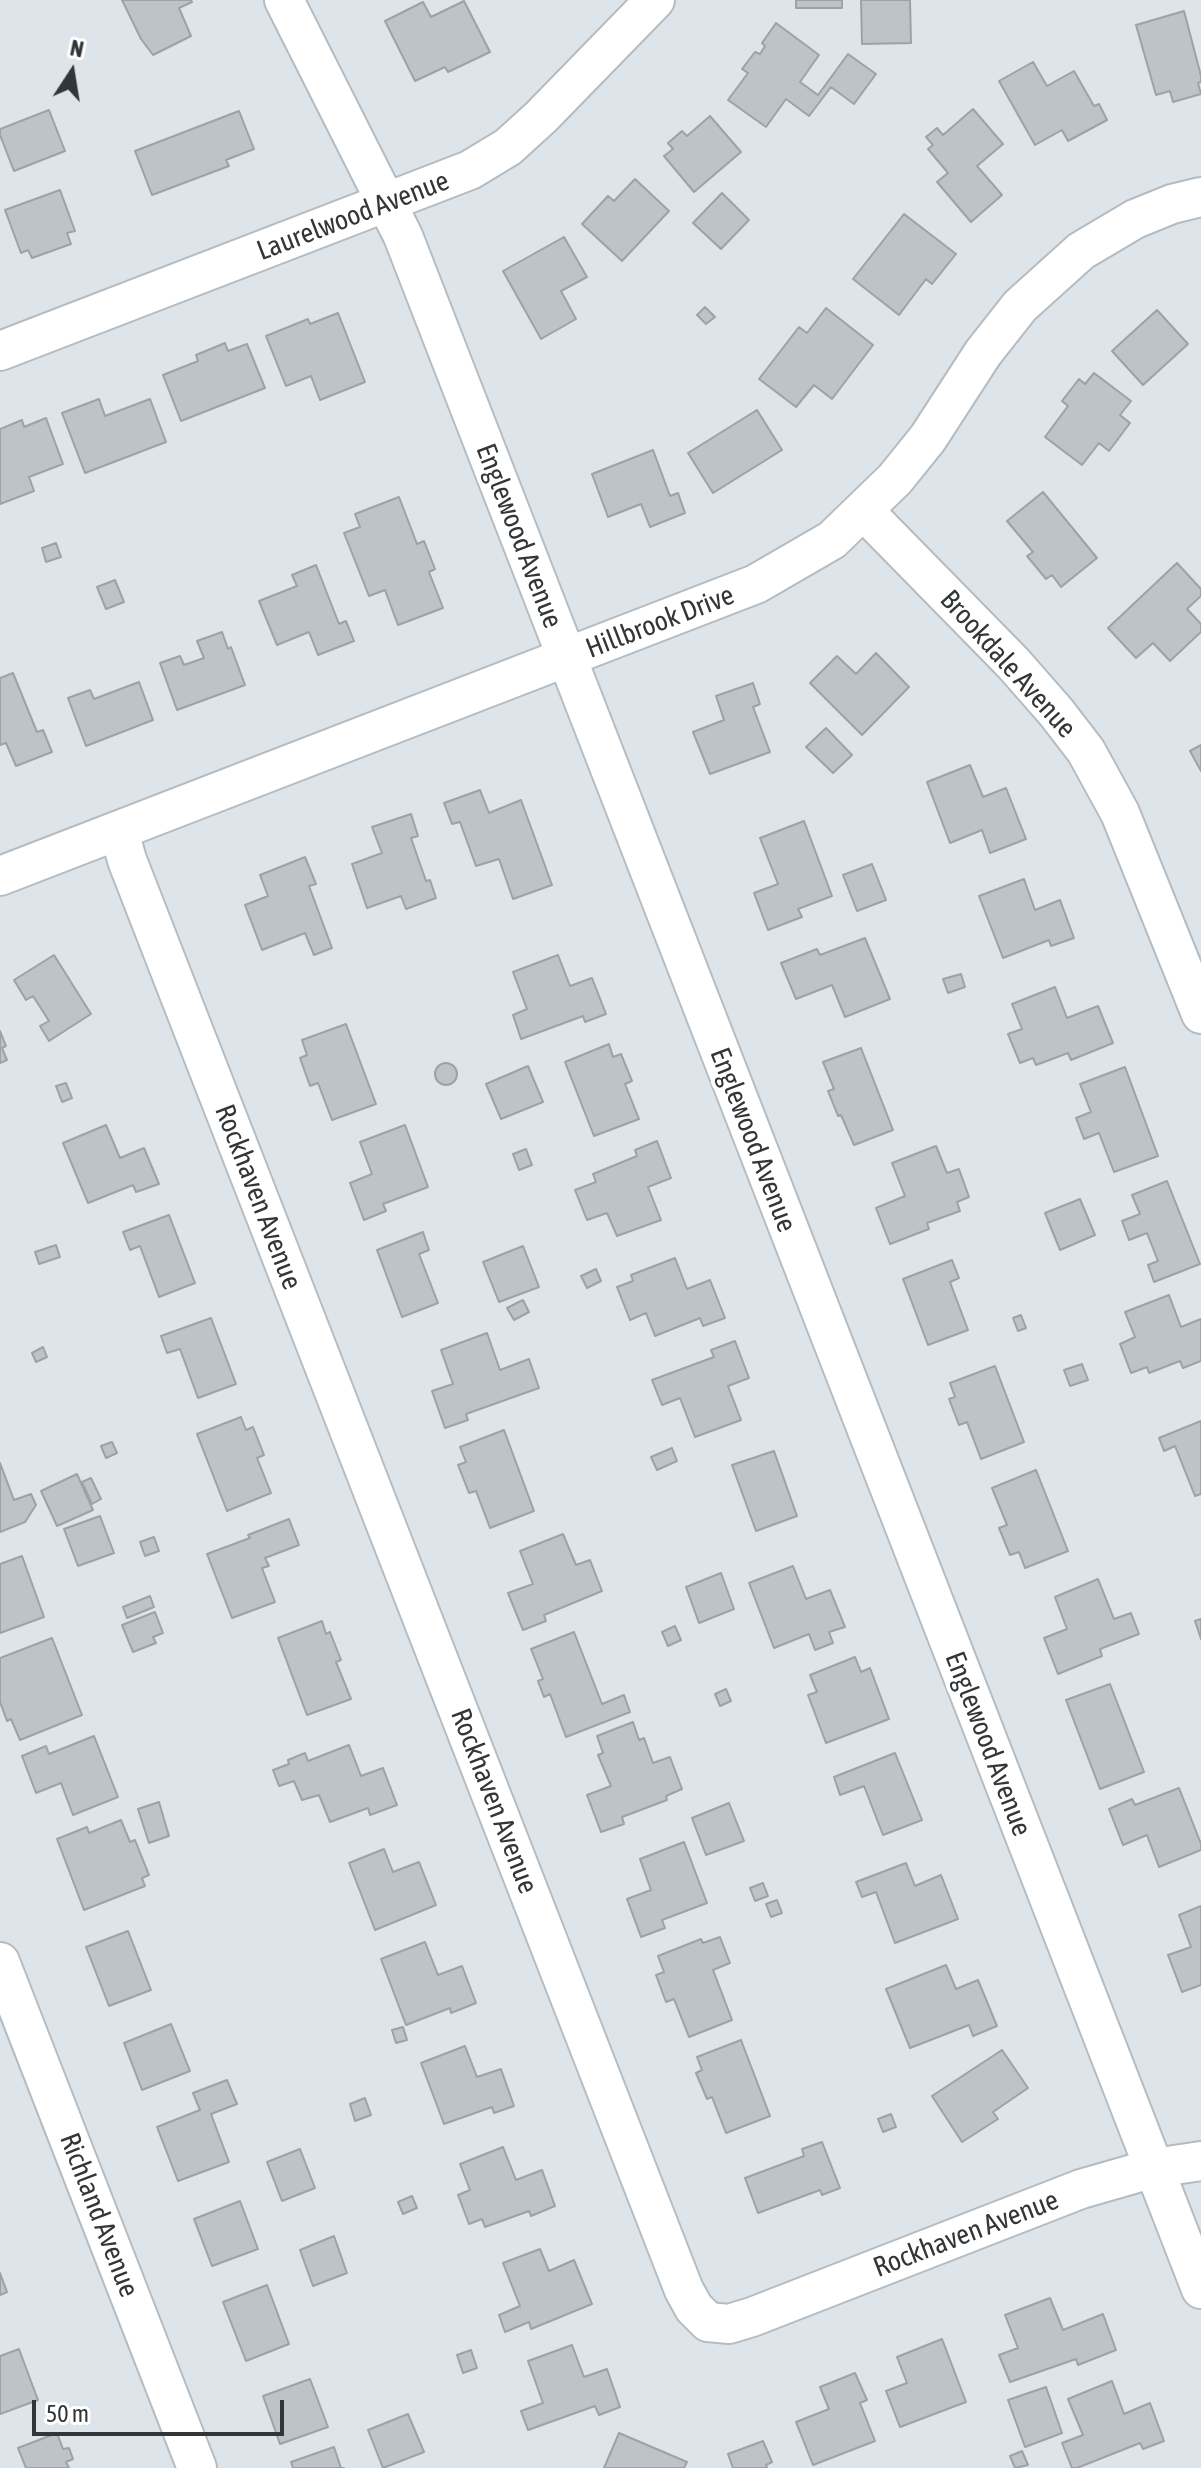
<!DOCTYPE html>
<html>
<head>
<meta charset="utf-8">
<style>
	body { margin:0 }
	#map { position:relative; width:1201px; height:2468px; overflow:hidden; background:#dee5ea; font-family:"Asap Condensed",sans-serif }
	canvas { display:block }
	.north { position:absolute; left:32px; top:32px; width:80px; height:80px; -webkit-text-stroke:6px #fff; paint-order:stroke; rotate:12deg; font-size:22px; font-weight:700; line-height:32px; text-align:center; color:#333638 }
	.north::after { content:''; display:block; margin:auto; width:28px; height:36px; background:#333638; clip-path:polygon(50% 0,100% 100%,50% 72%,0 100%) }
	.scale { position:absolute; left:32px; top:2400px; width:252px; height:36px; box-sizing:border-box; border:4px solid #333638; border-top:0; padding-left:10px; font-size:24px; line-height:28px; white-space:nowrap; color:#333638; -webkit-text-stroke:6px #fff; paint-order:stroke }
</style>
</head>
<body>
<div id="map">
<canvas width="1201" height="2468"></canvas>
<div class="north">N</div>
<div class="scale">50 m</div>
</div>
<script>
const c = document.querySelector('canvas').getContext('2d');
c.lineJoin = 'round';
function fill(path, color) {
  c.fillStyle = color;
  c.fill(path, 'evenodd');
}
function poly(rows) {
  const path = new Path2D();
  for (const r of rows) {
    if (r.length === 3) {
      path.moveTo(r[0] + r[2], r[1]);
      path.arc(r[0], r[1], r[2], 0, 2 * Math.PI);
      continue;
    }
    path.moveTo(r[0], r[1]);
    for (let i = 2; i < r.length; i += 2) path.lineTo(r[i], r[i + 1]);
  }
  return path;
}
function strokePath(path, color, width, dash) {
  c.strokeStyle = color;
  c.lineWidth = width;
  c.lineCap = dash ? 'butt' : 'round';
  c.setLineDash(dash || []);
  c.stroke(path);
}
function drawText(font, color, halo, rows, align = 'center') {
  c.font = font + ' "Asap Condensed",sans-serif';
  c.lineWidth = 8;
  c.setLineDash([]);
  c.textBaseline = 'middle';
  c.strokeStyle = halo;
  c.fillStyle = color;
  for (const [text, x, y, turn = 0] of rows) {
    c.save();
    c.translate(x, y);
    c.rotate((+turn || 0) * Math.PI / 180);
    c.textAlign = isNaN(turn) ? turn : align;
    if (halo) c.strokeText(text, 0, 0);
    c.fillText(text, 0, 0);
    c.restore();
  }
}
const building = poly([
	[122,0,191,0,192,2,179,8,191,36,153,55,141,39,122,0],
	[796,0,842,0,842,8,796,8,796,0],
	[861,0,910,0,911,43,862,44,861,0],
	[464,1,490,52,448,72,445,67,415,81,385,21,423,2,431,17,464,1],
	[1184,11,1201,76,1201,82,1198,83,1201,94,1173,102,1170,91,1156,95,1136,25,1184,11],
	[776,23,819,55,800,82,818,95,848,54,876,74,854,104,831,87,809,116,786,99,766,127,728,100,748,73,742,69,755,52,760,54,765,46,762,43,776,23],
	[1033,62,1047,86,1074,71,1094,106,1099,104,1107,120,1068,141,1062,130,1035,145,999,81,1033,62],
	[973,109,1003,144,977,166,1002,195,971,222,937,182,948,173,928,149,933,145,926,137,937,128,943,135,973,109],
	[49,110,65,151,14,171,0,135,0,129,49,110],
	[239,111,254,149,226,160,229,166,152,195,135,151,239,111],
	[710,116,741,152,694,192,664,156,673,149,668,143,682,131,687,136,710,116],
	[635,179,669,211,622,261,582,224,608,196,614,201,635,179],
	[60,190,75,231,67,233,71,244,32,258,28,250,21,253,5,210,60,190],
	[722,193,749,220,721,249,693,223,722,193],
	[904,214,956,254,932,284,926,279,899,315,853,279,904,214],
	[564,237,587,277,561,291,576,319,541,339,503,271,564,237],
	[705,307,715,317,706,324,697,315,705,307],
	[826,308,873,345,832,399,814,385,796,407,759,379,799,327,807,333,826,308],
	[1157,310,1188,344,1143,385,1112,351,1157,310],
	[338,313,365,382,320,400,311,376,286,386,266,336,308,319,310,324,338,313],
	[225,343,228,351,247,344,265,388,181,421,163,375,198,361,196,355,225,343],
	[1094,373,1131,401,1120,415,1130,423,1109,451,1099,443,1082,465,1045,437,1068,406,1062,401,1079,379,1085,384,1094,373],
	[99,399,105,416,150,399,166,442,85,473,62,413,99,399],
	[757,410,782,450,713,493,688,453,757,410],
	[46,418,63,464,29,477,34,491,0,504,0,429,22,420,24,427,46,418],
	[653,450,670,496,678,493,685,513,650,527,641,504,608,517,592,474,653,450],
	[1043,492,1097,558,1061,587,1052,575,1046,579,1027,556,1033,552,1007,521,1043,492],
	[399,497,417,544,424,541,435,569,429,572,443,608,398,625,385,590,369,596,344,533,360,527,355,514,399,497],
	[56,543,61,557,46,562,42,548,56,543],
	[1177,563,1201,589,1201,596,1187,609,1201,624,1201,632,1170,661,1153,643,1136,658,1108,628,1177,563],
	[316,565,339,624,346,621,354,641,318,655,309,632,277,645,259,601,297,586,292,575,316,565],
	[115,580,124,602,106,609,97,587,115,580],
	[222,632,228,649,231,647,245,685,177,710,160,663,180,656,184,665,204,658,197,641,222,632],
	[876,653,909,687,862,735,810,683,837,656,856,674,876,653],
	[13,673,37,732,43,730,52,752,16,766,6,743,0,745,0,678,13,673],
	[139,682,153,720,86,746,68,698,90,690,94,699,139,682],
	[753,683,760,704,753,707,770,752,710,774,693,732,724,720,716,696,753,683],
	[826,728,852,755,833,773,806,747,826,728],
	[1201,745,1201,771,1190,751,1201,745],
	[970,765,983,797,1006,788,1026,839,990,853,982,830,950,843,927,782,970,765],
	[480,790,489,813,521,800,552,885,513,899,499,859,476,866,460,822,452,824,444,803,480,790],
	[411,814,418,836,411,838,426,881,430,880,436,898,406,909,401,896,367,908,352,864,382,853,372,827,411,814],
	[804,821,832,896,798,909,802,917,768,930,754,893,778,884,760,838,804,821],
	[305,857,316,884,309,886,332,948,314,955,305,933,262,950,245,905,268,896,260,875,305,857],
	[872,864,886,900,857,911,843,875,872,864],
	[1024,879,1035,910,1060,900,1074,938,1051,946,1049,940,1003,958,979,896,1024,879],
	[865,938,890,999,845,1017,832,985,796,999,781,963,817,949,820,955,865,938],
	[54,955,91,1014,49,1041,40,1026,49,1021,33,996,26,1000,14,980,54,955],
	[558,955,570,986,592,978,606,1014,585,1022,583,1016,521,1039,513,1015,527,1009,513,972,558,955],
	[961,974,965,987,948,993,943,979,961,974],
	[1055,987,1067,1018,1098,1006,1113,1043,1071,1060,1068,1053,1036,1065,1033,1058,1020,1063,1008,1034,1022,1029,1012,1004,1055,987],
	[346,1024,376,1104,332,1120,318,1083,310,1086,300,1058,307,1055,302,1040,346,1024],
	[0,1031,6,1046,2,1048,7,1060,0,1063,0,1031],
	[609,1044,613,1057,621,1054,632,1081,625,1084,639,1119,594,1136,565,1062,609,1044],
	[861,1048,893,1130,854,1145,841,1115,838,1116,828,1091,834,1089,823,1062,861,1048],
	[446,1074,11],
	[528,1066,543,1102,501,1119,486,1084,528,1066],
	[1125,1067,1158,1156,1114,1172,1099,1133,1084,1139,1076,1118,1091,1112,1080,1084,1125,1067],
	[66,1083,72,1098,62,1102,56,1086,66,1083],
	[106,1125,120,1158,144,1148,159,1184,136,1192,133,1185,88,1203,63,1143,106,1125],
	[405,1125,428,1187,383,1204,386,1211,364,1220,350,1183,372,1174,360,1142,405,1125],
	[657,1141,671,1178,648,1187,661,1220,617,1236,607,1213,587,1220,575,1190,596,1182,593,1174,637,1156,635,1150,657,1141],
	[936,1146,947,1173,959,1169,969,1197,957,1202,960,1211,927,1223,929,1229,890,1244,876,1208,905,1196,892,1163,936,1146],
	[526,1149,532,1165,519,1170,513,1154,526,1149],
	[1167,1181,1200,1264,1154,1282,1148,1265,1158,1261,1147,1233,1129,1240,1122,1221,1140,1214,1132,1195,1167,1181],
	[1080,1199,1095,1235,1060,1250,1045,1213,1080,1199],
	[169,1215,195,1283,159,1297,140,1246,130,1250,123,1232,169,1215],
	[423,1232,429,1250,419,1254,438,1303,402,1317,377,1250,423,1232],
	[56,1245,60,1257,39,1264,35,1252,56,1245],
	[523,1246,539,1287,499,1302,483,1262,523,1246],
	[675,1258,687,1289,710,1280,725,1318,703,1326,700,1318,655,1336,646,1313,630,1320,617,1287,633,1281,631,1275,675,1258],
	[952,1260,959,1278,950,1282,968,1330,928,1345,903,1279,952,1260],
	[596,1269,601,1281,587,1288,581,1276,596,1269],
	[1169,1295,1181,1327,1201,1319,1201,1361,1183,1368,1180,1361,1149,1373,1147,1367,1131,1373,1120,1344,1135,1337,1125,1312,1169,1295],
	[523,1300,529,1312,514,1320,507,1308,523,1300],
	[1021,1315,1026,1328,1018,1331,1013,1318,1021,1315],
	[211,1318,236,1384,198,1398,180,1349,167,1353,161,1336,211,1318],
	[487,1333,500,1370,529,1359,539,1388,466,1414,468,1420,445,1428,432,1391,453,1384,441,1350,487,1333],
	[735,1341,749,1378,728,1386,741,1420,695,1437,680,1398,662,1405,652,1380,714,1357,711,1350,735,1341],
	[43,1347,47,1357,36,1362,32,1353,43,1347],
	[1082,1364,1088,1380,1070,1386,1064,1370,1082,1364],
	[995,1366,1024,1442,981,1459,967,1422,959,1425,949,1399,955,1397,950,1383,995,1366],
	[241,1417,246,1430,253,1427,264,1455,257,1458,271,1493,227,1511,197,1434,241,1417],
	[1201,1421,1201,1494,1195,1496,1175,1446,1164,1451,1159,1438,1201,1421],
	[504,1430,534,1511,490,1528,476,1491,469,1493,458,1465,466,1462,460,1447,504,1430],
	[112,1442,117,1453,106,1458,101,1446,112,1442],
	[672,1448,677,1461,657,1470,651,1457,672,1448],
	[774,1451,797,1516,756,1531,732,1465,774,1451],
	[0,1463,14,1500,31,1494,36,1505,25,1522,0,1532,0,1463],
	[1036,1470,1068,1551,1025,1568,1019,1552,1010,1555,999,1528,1007,1525,992,1488,1036,1470],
	[77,1474,93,1510,57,1526,41,1491,77,1474],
	[91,1478,101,1499,92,1504,82,1482,91,1478],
	[100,1516,114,1553,78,1566,64,1529,100,1516],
	[289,1519,299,1545,265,1558,269,1566,262,1568,275,1602,232,1618,207,1554,250,1538,248,1535,289,1519],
	[563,1534,576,1565,590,1560,602,1591,544,1615,546,1621,523,1630,508,1593,533,1584,520,1551,563,1534],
	[154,1537,159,1551,145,1556,140,1542,154,1537],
	[22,1556,44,1617,0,1633,0,1564,22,1556],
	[793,1566,806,1599,830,1590,845,1627,829,1632,833,1643,815,1650,809,1634,774,1648,749,1583,793,1566],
	[721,1573,734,1609,699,1623,686,1587,721,1573],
	[1098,1579,1114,1619,1131,1613,1139,1634,1100,1649,1102,1656,1058,1674,1044,1638,1067,1629,1055,1597,1098,1579],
	[150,1596,154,1607,127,1618,123,1607,150,1596],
	[155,1612,163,1633,153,1637,156,1643,133,1652,122,1625,155,1612],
	[1201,1619,1201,1639,1195,1621,1201,1619],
	[322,1621,326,1634,330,1632,341,1660,336,1662,351,1699,307,1715,278,1638,322,1621],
	[675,1626,681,1640,668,1646,662,1632,675,1626],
	[574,1632,602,1704,624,1695,630,1712,566,1737,550,1694,544,1697,538,1681,543,1679,531,1649,574,1632],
	[52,1638,82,1715,20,1740,11,1719,7,1721,0,1702,0,1658,52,1638],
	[855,1657,861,1672,870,1668,889,1719,826,1743,808,1695,817,1692,810,1675,855,1657],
	[1110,1684,1144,1772,1100,1789,1066,1700,1110,1684],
	[726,1689,731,1701,720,1706,715,1694,726,1689],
	[633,1722,639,1740,644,1738,653,1763,670,1757,682,1789,666,1796,667,1800,622,1817,624,1824,601,1832,587,1795,611,1786,598,1755,603,1753,597,1736,633,1722],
	[94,1736,118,1797,73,1815,61,1783,36,1793,22,1756,46,1746,49,1754,94,1736],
	[349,1745,361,1776,383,1768,397,1805,370,1815,368,1808,330,1822,319,1795,302,1800,294,1781,279,1786,273,1770,289,1764,288,1760,305,1753,308,1761,349,1745],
	[895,1753,922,1820,883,1835,864,1786,840,1795,834,1777,895,1753],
	[1179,1788,1201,1844,1201,1850,1159,1867,1147,1835,1123,1845,1109,1809,1132,1799,1135,1805,1179,1788],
	[159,1802,169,1836,149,1843,138,1809,159,1802],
	[729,1803,744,1841,706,1855,692,1818,729,1803],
	[121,1820,130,1842,135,1840,149,1875,142,1878,145,1886,84,1910,57,1839,87,1827,89,1833,121,1820],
	[684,1842,707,1903,662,1920,665,1928,641,1937,627,1899,651,1890,640,1859,684,1842],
	[384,1849,393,1872,419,1862,436,1905,375,1930,349,1863,384,1849],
	[906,1863,915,1886,941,1875,958,1919,895,1943,876,1892,862,1897,856,1882,906,1863],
	[763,1883,768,1896,755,1901,750,1888,763,1883],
	[777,1900,782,1913,771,1917,766,1904,777,1900],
	[1201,1906,1201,1985,1182,1992,1168,1955,1191,1947,1179,1915,1201,1906],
	[128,1931,151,1990,109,2006,86,1947,128,1931],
	[720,1937,730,1963,713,1970,732,2020,689,2037,674,1999,666,2002,656,1975,664,1972,658,1956,701,1939,703,1943,720,1937],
	[425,1942,438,1975,462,1966,476,2003,451,2013,450,2008,406,2025,381,1959,425,1942],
	[946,1965,956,1989,978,1980,997,2026,973,2036,969,2025,910,2048,886,1989,946,1965],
	[171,2024,190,2071,142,2090,124,2043,171,2024],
	[403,2027,407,2040,396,2043,392,2030,403,2027],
	[741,2040,770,2116,726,2133,712,2097,707,2099,696,2073,702,2070,697,2057,741,2040],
	[465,2046,477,2077,501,2069,514,2106,494,2113,492,2107,444,2124,421,2063,465,2046],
	[1002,2050,1028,2088,993,2112,998,2119,962,2142,932,2096,1002,2050],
	[227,2080,237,2104,211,2114,229,2162,178,2181,157,2127,200,2110,193,2093,227,2080],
	[365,2098,371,2115,355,2121,350,2104,365,2098],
	[891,2114,896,2127,883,2132,878,2119,891,2114],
	[822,2142,840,2188,822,2195,820,2190,758,2213,745,2178,804,2156,802,2149,822,2142],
	[503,2147,516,2180,542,2170,555,2206,531,2216,529,2211,485,2227,482,2219,469,2224,458,2195,470,2190,460,2164,503,2147],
	[300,2149,315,2188,282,2201,267,2162,300,2149],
	[412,2196,417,2208,403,2214,398,2202,412,2196],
	[240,2201,258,2249,212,2266,194,2219,240,2201],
	[334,2236,347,2273,313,2286,300,2250,334,2236],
	[540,2249,549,2271,574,2260,592,2304,531,2329,529,2322,505,2332,499,2315,520,2306,503,2263,540,2249],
	[0,2273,7,2292,0,2295,0,2273],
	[267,2285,289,2344,246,2361,223,2302,267,2285],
	[1050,2298,1063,2330,1103,2314,1116,2350,1078,2365,1076,2359,1010,2382,999,2355,1018,2348,1005,2315,1050,2298],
	[942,2339,966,2402,900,2427,886,2391,907,2383,897,2357,942,2339],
	[572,2345,584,2377,607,2369,620,2407,599,2415,595,2406,528,2430,521,2411,543,2403,528,2361,572,2345],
	[19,2349,38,2400,0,2414,0,2356,19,2349],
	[471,2350,477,2368,463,2373,457,2355,471,2350],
	[855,2373,867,2400,860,2403,875,2441,813,2465,796,2422,829,2409,820,2387,855,2373],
	[310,2379,328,2427,280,2444,263,2396,310,2379],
	[1112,2381,1124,2414,1150,2403,1164,2441,1143,2449,1140,2443,1077,2468,1072,2468,1062,2443,1083,2435,1068,2399,1112,2381],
	[1046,2387,1062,2433,1025,2447,1008,2400,1046,2387],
	[408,2414,424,2452,383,2468,368,2430,408,2414],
	[57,2433,63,2449,69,2448,73,2459,66,2462,69,2468,26,2468,18,2448,57,2433],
	[619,2433,687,2462,684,2468,604,2468,619,2433],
	[763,2441,772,2462,766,2465,767,2468,733,2468,728,2454,763,2441],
	[334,2447,341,2468,344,2468,293,2468,291,2462,334,2447],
	[1022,2451,1028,2465,1015,2468,1010,2456,1022,2451]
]);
const minor = poly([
	[284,0,403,236,1201,2289],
	[0,351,470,170,508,147,541,117,655,0],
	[863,510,1013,663,1056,712,1086,751,1120,813,1201,1014],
	[119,831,127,860,684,2290,694,2308,708,2322,729,2324,752,2317,1081,2189,1154,2168,1201,2161],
	[0,876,756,584,832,540,895,479,928,438,983,353,1020,306,1081,251,1135,219,1172,204,1201,197],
	[0,1962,197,2468]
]);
const streetNames = [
	["Laurelwood Avenue",353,216,-21],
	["Englewood Avenue",519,536,69],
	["Hillbrook Drive",660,622,-21],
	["Brookdale Avenue",1008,664,48],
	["Englewood Avenue",753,1140,69],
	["Rockhaven Avenue",258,1197,69],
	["Englewood Avenue",988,1744,69],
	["Rockhaven Avenue",494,1801,69],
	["Richland Avenue",99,2215,69],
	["Rockhaven Avenue",966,2234,-21]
];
fill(building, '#bdc3c8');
strokePath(building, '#9ca2a7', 2);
strokePath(minor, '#b5bcc1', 42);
strokePath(minor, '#fff', 38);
drawText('28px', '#333638', '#fff', streetNames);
</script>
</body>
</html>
